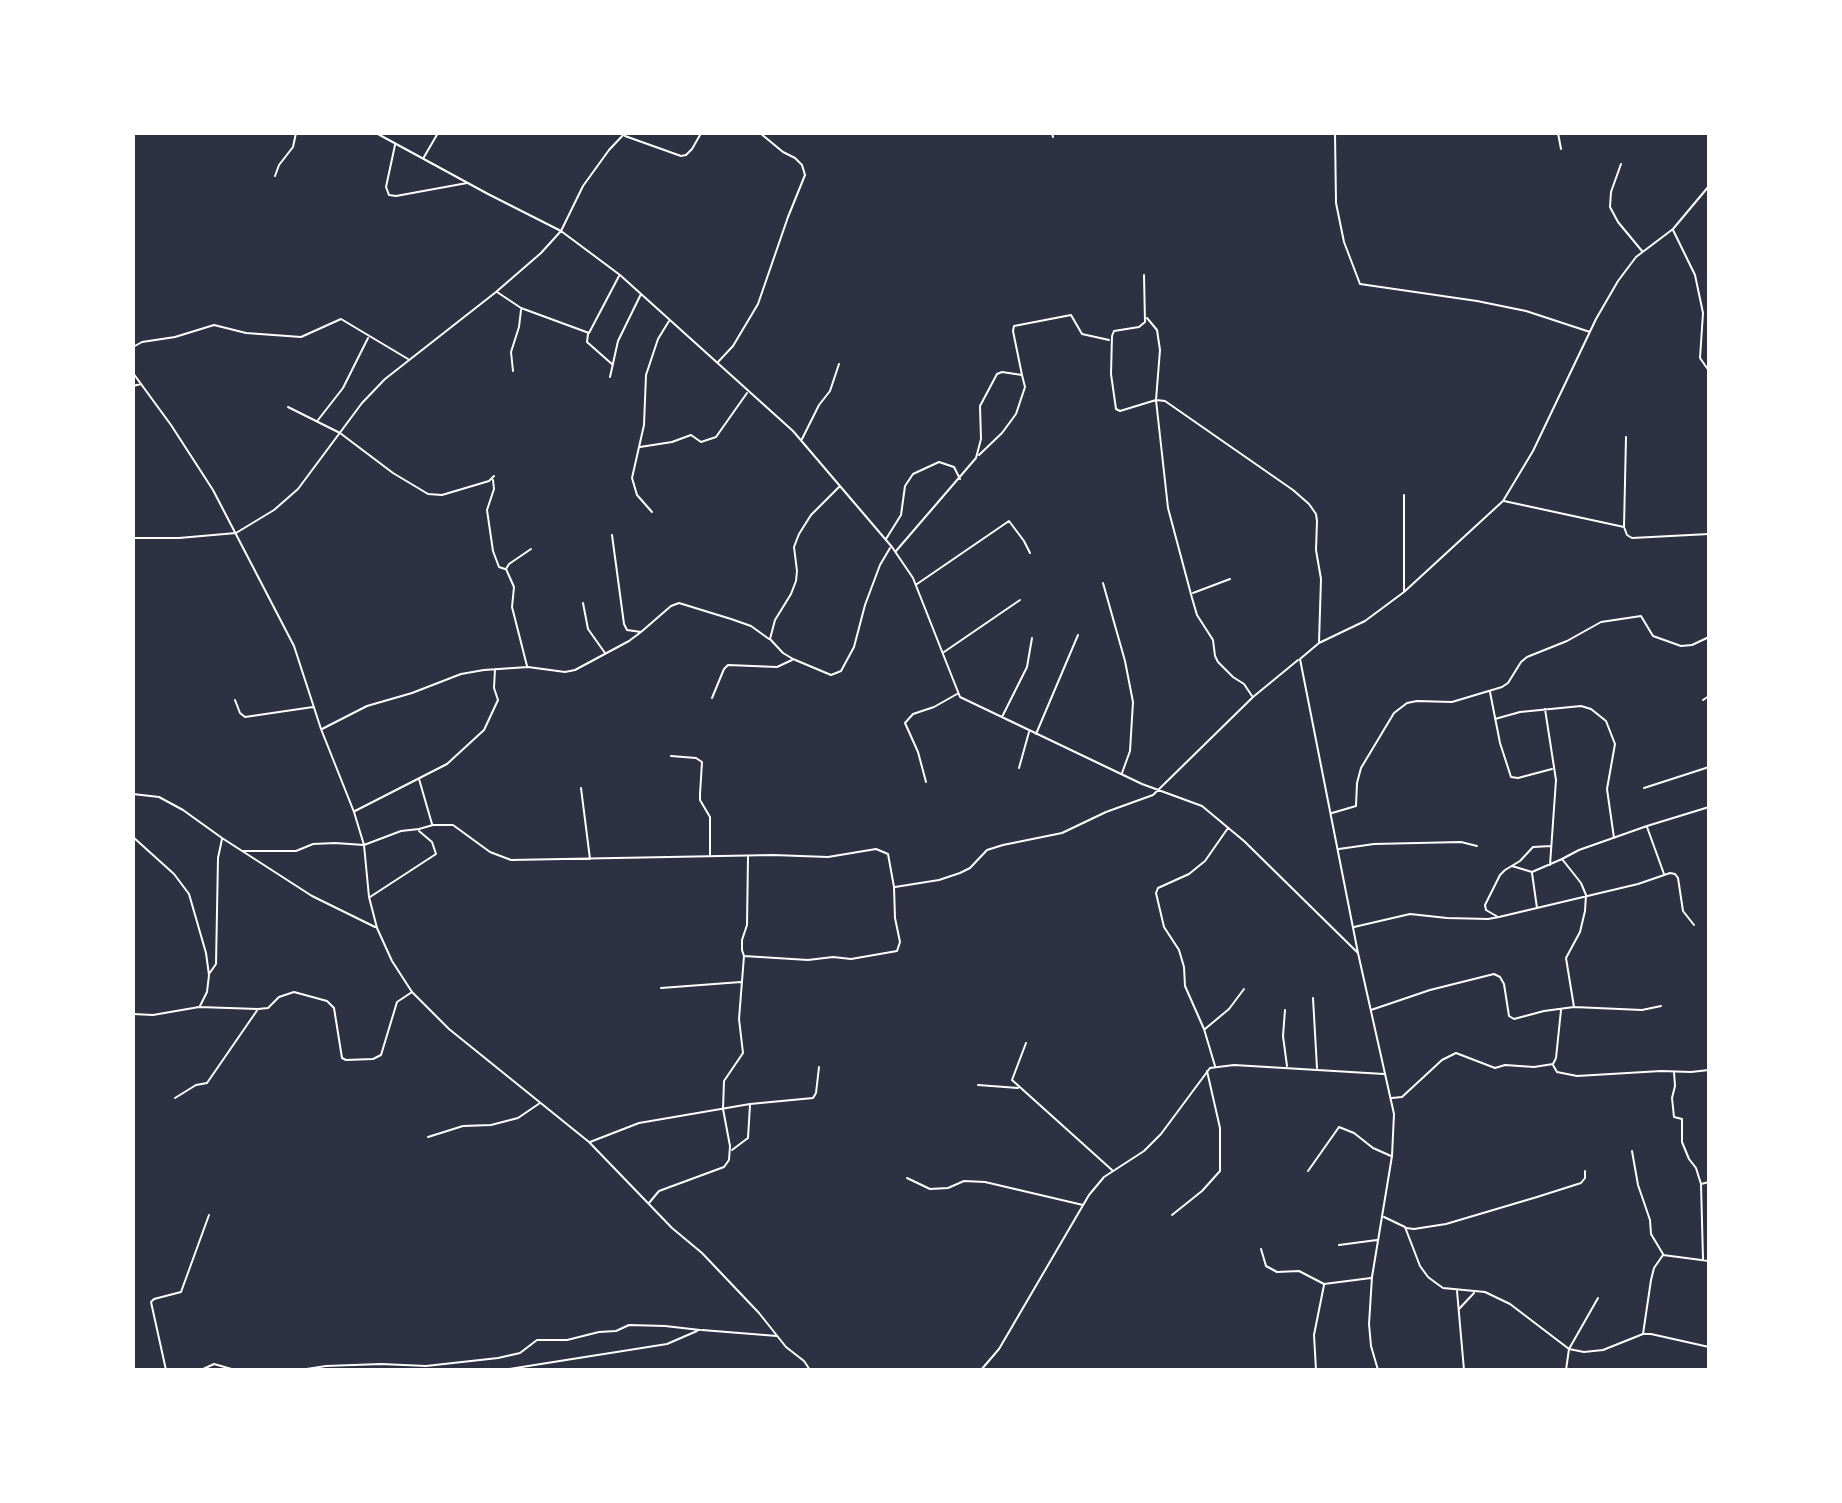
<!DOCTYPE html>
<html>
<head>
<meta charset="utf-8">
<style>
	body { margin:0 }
	#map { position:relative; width:1842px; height:1503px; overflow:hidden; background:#2d3142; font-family:"IBM Plex Sans",sans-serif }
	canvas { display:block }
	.frame { position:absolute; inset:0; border:135px solid #fff; pointer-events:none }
</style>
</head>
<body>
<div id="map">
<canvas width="1842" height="1503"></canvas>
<div class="frame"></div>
</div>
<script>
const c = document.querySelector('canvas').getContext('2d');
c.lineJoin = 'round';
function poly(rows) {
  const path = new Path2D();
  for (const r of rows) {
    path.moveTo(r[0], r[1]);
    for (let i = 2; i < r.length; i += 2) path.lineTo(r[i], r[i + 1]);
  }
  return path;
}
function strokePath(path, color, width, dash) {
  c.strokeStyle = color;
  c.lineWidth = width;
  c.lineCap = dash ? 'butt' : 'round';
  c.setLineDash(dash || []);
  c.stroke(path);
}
const minor = poly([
	[376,133,488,194,561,231,620,275,793,431,892,547,913,578,960,697,1142,784,1202,806,1244,841,1358,953,1394,1114,1392,1156,1372,1277,1369,1324,1371,1346,1378,1370],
	[1052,133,1053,137],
	[1335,133,1336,203,1344,242,1360,284,1477,301,1526,311,1590,332],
	[1440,133,1452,133],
	[1558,133,1561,149],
	[625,136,681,156,686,155,692,149,700,135],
	[395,145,386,187,389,195,396,196,467,183],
	[424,157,438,133],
	[1621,164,1611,192,1610,207,1618,222,1642,251],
	[275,176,279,165,293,147,296,133],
	[1673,230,1695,275,1703,313,1700,358,1709,371],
	[1144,275,1145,322,1139,327,1114,331,1112,336,1111,374,1116,409,1120,411,1156,400,1165,401,1293,490,1309,504,1316,514,1317,521,1316,550,1321,579,1319,642],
	[497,292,521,308,589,333,619,276],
	[1147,318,1157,330,1160,350,1156,400,1168,508,1192,598,1197,615,1213,640,1215,656,1218,662,1233,677,1244,684,1252,696],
	[588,334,587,342,613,365],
	[133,347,142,342,175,337,214,325,246,333,301,337,341,319,408,359],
	[718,362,733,346,758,304,788,217,805,175,802,165,795,158,783,152,760,133],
	[513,371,511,352,519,327,521,310],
	[133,373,171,425,213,490,294,646,321,729,354,812,364,845,369,897,377,928,392,961,412,992,449,1029,589,1142,672,1228,702,1253,759,1313,786,1347,804,1361,810,1370],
	[610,377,618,341,641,294],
	[133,386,141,384],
	[288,407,340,433,393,473,428,494,442,495,489,481,494,476],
	[318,420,343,388,368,338],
	[1626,437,1624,527,1627,535,1632,538,1709,534],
	[802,439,819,405,830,391,839,364],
	[640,447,672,442,691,435,701,442,716,437,747,393],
	[979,455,1002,433,1016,414,1025,387,1022,375],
	[493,480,494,489,487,510,493,551,499,567,505,569],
	[840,486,811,515,799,534,794,547,797,571,796,581,791,594,775,620,770,639,783,653,793,659,831,675,841,671,854,647,865,605,880,565,890,548],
	[1404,495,1404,592],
	[1504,501,1624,527],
	[652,512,637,495,632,478,644,425,646,375,658,339,669,321],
	[612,535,624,624,627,630,641,632,671,606,679,603,731,619,751,626,769,639],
	[133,538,179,538,236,533,274,510,298,489,362,403,385,379,496,292,541,253,561,231,583,186,609,150,625,133],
	[886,539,901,515,905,486,913,474,939,462,954,467,960,479],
	[896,551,976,458,981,439,980,406,997,374,1002,372,1022,375,1013,331,1014,326,1071,315,1082,334,1109,340],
	[1103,583,1125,661,1133,702,1130,751,1122,773],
	[917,584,1009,521,1024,541,1030,553],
	[1193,593,1230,579],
	[583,603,588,629,605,653],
	[944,652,1020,600],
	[527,666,512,607,514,587,506,569,509,564,531,549],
	[1490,692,1500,743,1511,777,1518,778,1552,769],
	[712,698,724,669,728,665,777,667,792,660],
	[235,700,240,713,245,717,313,707],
	[1703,700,1709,696],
	[1545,709,1556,780,1550,865],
	[1002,717,1027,667,1032,638],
	[1495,719,1520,712,1581,706,1591,709,1606,721,1615,744,1607,789,1614,838],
	[322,729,367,706,412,693,461,674,484,670,528,667,565,672,575,670,629,641,641,632],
	[1036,734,1078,635],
	[671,756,696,758,702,762,700,794,700,800,710,817,710,855],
	[1019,768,1029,732],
	[419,779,432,824],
	[926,782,918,752,905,723,913,714,934,707,957,694],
	[581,788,590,859],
	[1644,788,1709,767],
	[133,794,159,797,183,810,222,838,312,896,375,927],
	[355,811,447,764,484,730,498,700,494,688,495,669],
	[1332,813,1356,806,1357,783,1361,768,1394,713,1407,703,1417,701,1452,702,1502,687,1508,683,1521,662,1527,657,1567,641,1601,622,1641,616,1653,636,1681,646,1692,645,1709,637],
	[1647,827,1664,874],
	[133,837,174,874,189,894,206,953,209,975,207,992,200,1006],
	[1339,849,1374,844,1461,842,1477,846],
	[242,851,296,851,313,844,335,843,364,845,401,831,419,829,433,825,453,825,490,852,511,860,773,855,828,857,876,849,888,854,894,887,895,918,900,942,897,951,851,959,833,957,808,960,744,956],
	[1512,866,1532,872,1562,859],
	[1532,873,1537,908],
	[895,887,939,880,960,873,970,868,987,850,1003,845,1062,833,1106,812,1153,795,1253,697,1298,660],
	[370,897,436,854,432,842,419,831],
	[1498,917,1486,910,1485,905,1500,875,1505,870,1520,861,1533,847,1551,846],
	[1354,927,1410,914,1447,918,1488,919,1499,917,1638,884,1670,873,1675,874,1678,878,1683,911,1694,925],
	[133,938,133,954],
	[1358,953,1300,659,1319,643,1365,621,1404,592,1503,501,1533,451,1596,319,1618,281,1636,257,1673,229,1709,186],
	[209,974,216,964,218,858,222,839],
	[661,988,741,982],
	[1313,998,1317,1068],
	[1574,1007,1566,958,1580,932,1585,911,1586,895,1581,883,1562,859,1579,850,1647,826,1709,807],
	[1285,1010,1283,1036,1287,1066],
	[1371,1010,1430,990,1494,974,1500,977,1504,984,1509,1016,1514,1019,1544,1011,1574,1007,1642,1010,1661,1006],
	[133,1014,153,1015,199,1007,258,1009,268,1008,279,997,294,992,327,1001,334,1008,342,1058,346,1060,373,1059,381,1055,397,1002,412,992],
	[1205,1029,1229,1009,1244,989],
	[1026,1043,1012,1080,1112,1170],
	[1553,1065,1557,1072,1577,1076,1661,1071,1691,1072,1709,1070],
	[1215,1066,1204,1029,1185,986,1184,967,1179,950,1164,927,1156,893,1158,888,1189,874,1205,861,1228,828],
	[1674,1072,1675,1086,1672,1098,1674,1117,1682,1119,1682,1142,1689,1159,1696,1168,1701,1184],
	[978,1085,1018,1088],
	[175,1098,196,1085,207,1083,258,1009],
	[1392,1098,1402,1097,1442,1060,1456,1053,1495,1068,1505,1065,1534,1067,1553,1064,1556,1058,1561,1010],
	[428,1137,463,1126,491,1125,518,1118,540,1103],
	[590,1142,639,1123,750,1104,813,1098,816,1093,819,1067],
	[732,1150,748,1138,750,1105],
	[1632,1151,1638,1185,1650,1220,1651,1234,1663,1254],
	[1308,1171,1339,1127,1354,1133,1373,1148,1391,1156],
	[907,1178,930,1189,948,1188,964,1181,985,1182,1083,1205],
	[649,1203,659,1191,724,1167,729,1160,730,1146,723,1109,724,1081,743,1053,739,1019,744,956,742,950,742,940,747,925,748,857],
	[1172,1215,1202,1191,1220,1171,1220,1128,1207,1071],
	[1384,1217,1405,1227,1420,1266,1428,1277,1436,1283,1443,1288,1485,1292,1510,1304,1569,1349,1584,1352,1603,1350,1643,1334,1651,1334,1709,1347],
	[1406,1228,1414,1229,1446,1224,1537,1197,1581,1183,1585,1178,1585,1171],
	[1339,1245,1377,1240],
	[1261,1249,1266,1266,1277,1272,1299,1271,1324,1284,1371,1278],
	[1703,1259,1701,1184,1709,1182],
	[1457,1291,1464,1370],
	[1459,1309,1474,1293],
	[702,1330,777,1336],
	[1643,1334,1651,1280,1654,1268,1663,1255,1709,1261],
	[166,1370,151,1302,154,1299,181,1292,209,1215],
	[201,1370,214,1364,235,1370],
	[300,1370,326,1366,381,1364,426,1366,498,1358,520,1353,537,1340,567,1340,599,1332,616,1331,629,1325,665,1326,700,1330],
	[503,1370,667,1344,697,1331],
	[981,1370,999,1349,1089,1195,1104,1177,1144,1151,1161,1134,1210,1068,1234,1065,1384,1074],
	[1316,1370,1314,1335,1324,1285],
	[1566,1370,1569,1349,1598,1298]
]);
strokePath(minor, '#fff', 2);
</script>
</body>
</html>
